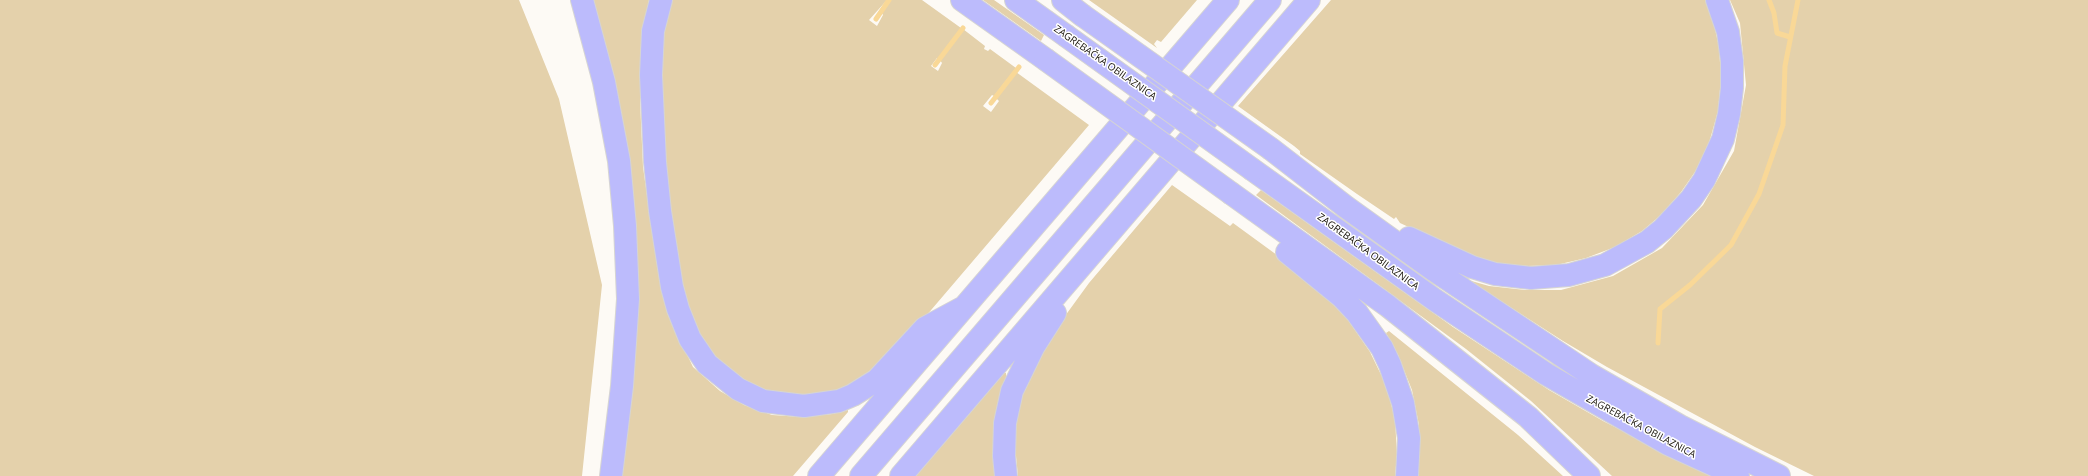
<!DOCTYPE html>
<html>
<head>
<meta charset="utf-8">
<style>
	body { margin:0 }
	canvas { display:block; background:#fdfaf5 }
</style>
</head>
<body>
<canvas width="2088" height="476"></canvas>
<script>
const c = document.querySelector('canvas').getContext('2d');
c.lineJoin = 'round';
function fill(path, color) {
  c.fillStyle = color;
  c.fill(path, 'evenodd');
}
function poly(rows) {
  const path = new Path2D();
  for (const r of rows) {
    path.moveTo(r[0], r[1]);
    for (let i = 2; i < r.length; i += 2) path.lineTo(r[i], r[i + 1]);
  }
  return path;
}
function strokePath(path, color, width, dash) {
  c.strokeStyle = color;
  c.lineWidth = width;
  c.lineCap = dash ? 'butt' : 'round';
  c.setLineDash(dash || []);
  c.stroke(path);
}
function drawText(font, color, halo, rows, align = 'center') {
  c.font = font + ' "Open Sans",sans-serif';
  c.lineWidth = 3;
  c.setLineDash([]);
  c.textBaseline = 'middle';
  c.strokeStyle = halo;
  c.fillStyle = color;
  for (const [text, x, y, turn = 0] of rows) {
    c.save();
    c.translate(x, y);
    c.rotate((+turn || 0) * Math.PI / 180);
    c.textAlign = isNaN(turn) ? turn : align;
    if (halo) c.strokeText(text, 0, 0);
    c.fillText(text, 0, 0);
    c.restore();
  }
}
const green = poly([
	[0,0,519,0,559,99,602,285,582,476,0,476],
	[591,0,649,0,641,42,640,101,643,167,653,238,668,315,693,367,720,391,744,405,772,415,801,417,832,414,848,410,848,412,793,476,620,476,636,319],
	[672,0,887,0,869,20,877,26,883,15,882,13,885,7,890,0,922,0,961,28,938,59,937,58,931,66,938,71,942,63,940,60,963,29,985,46,984,49,988,51,990,49,1016,68,994,96,992,95,983,106,991,112,999,101,996,98,1016,72,1089,125,926,316,880,367,850,387,814,396,766,391,747,384,711,354,698,334,686,301,677,260,663,148,661,50,665,22],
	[983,0,994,0,1044,35,1041,41],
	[1089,0,1197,0,1161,42,1157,40,1154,44,1157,48],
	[1331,0,1705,0,1713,20,1719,47,1721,78,1718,111,1709,143,1697,169,1681,192,1661,215,1642,231,1615,247,1586,258,1556,265,1528,266,1496,263,1473,257,1400,223,1396,217,1394,219,1357,194,1300,154,1300,151,1294,146,1238,106],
	[1730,0,2088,0,2088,476,1814,476,1755,447,1607,367,1563,341,1468,280,1489,286,1525,290,1561,290,1613,276,1662,248,1703,205,1734,151,1746,85,1740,23],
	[1172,185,1230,226,1233,223,1281,258,1317,288,1346,317,1370,352,1386,385,1395,419,1397,455,1395,476,1018,476,1016,456,1016,424,1023,393,1049,338,1089,283],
	[1261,190,1453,327,1549,390,1603,421,1712,476,1612,476,1531,401,1466,349,1256,195],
	[1389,331,1518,435,1563,476,1417,476,1419,460,1419,425,1412,390,1398,355,1386,333],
	[1004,373,1006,373,1006,378,994,421,993,455,995,476,914,476]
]);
const stream = poly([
	[1769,0,1774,13,1777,33,1790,37],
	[876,19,889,0],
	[935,65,963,28],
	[991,103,1019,67],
	[1658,343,1660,309,1690,285,1731,245,1759,194,1783,125,1785,66,1798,0]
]);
const highway = poly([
	[582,0,604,82,619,161,625,226,628,299,622,386,611,476],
	[661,0,653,31,651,75,655,162,660,211,672,287,678,309,690,339,707,364,738,389,763,401,804,406,839,401,853,395,877,380,925,328,964,307],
	[962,0,1045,59],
	[1016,0,1065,35],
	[1063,0,1082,15],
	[1271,149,1346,207,1431,268,1591,375,1680,426,1779,476],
	[1253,170,1435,300,1546,374,1668,444,1738,476],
	[1232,194,1388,306,1528,417,1589,476],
	[1409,238,1472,267,1495,274,1531,278,1569,275,1605,265,1647,242,1663,229,1691,199,1704,180,1723,139,1729,114,1732,88,1732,61,1728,32,1717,0],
	[1287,252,1342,297,1357,313,1382,348,1390,365,1403,403,1409,438,1407,476],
	[819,476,1228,0],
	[861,476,1270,0],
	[901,476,1309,0],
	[1006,476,1004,456,1005,423,1012,391,1034,346,1055,313]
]);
const highwayBridge = poly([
	[1082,15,1271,149],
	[1065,35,1253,170],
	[1045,59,1232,194]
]);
const streetNames = [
	["ZAGREBAČKA OBILAZNICA",1105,63,35],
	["ZAGREBAČKA OBILAZNICA",1368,252,36],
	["ZAGREBAČKA OBILAZNICA",1641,427,28]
];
fill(green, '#e4d1ab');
strokePath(stream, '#f9d897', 5);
strokePath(highway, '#d6d5d3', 24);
strokePath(highway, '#bcbbfc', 22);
strokePath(highwayBridge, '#d6d5d3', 24, []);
strokePath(highwayBridge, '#bcbbfc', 22);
drawText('10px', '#19140c', '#fff', streetNames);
</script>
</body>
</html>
